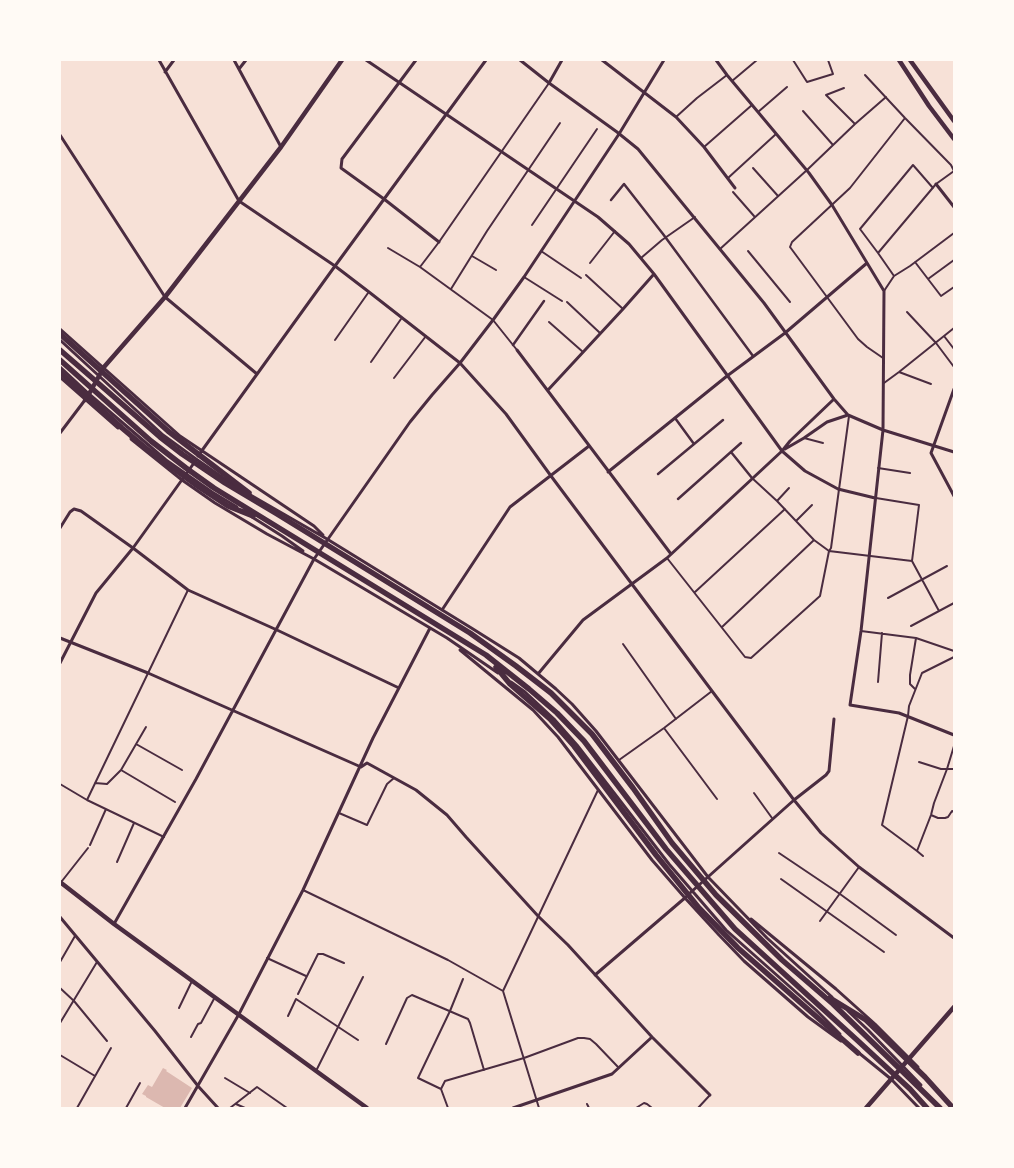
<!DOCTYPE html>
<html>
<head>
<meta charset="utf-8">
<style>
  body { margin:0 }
  #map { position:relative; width:1014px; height:1168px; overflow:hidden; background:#f7e1d7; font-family:"Source Serif 4",serif }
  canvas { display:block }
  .frame { position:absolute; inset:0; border:61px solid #fffaf5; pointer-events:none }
</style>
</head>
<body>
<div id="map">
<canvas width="1014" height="1168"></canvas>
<div class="frame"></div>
</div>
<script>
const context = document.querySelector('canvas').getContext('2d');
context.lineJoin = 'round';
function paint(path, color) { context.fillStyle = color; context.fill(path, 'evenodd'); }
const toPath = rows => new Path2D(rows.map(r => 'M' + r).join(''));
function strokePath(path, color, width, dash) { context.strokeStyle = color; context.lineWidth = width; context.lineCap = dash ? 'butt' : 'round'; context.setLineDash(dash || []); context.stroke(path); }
paint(toPath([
  [163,1068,167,1070,166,1071,192,1088,180,1108,165,1108,146,1097,146,1096,142,1094,148,1085,152,1087]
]), '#dcb8b0');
strokePath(toPath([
  [793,60,807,82,833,74,828,60],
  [865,75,905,118,951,165,954,171,936,184,878,253],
  [732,81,757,60],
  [844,88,826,95,855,124],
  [803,111,833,145],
  [758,112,787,87],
  [676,117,697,98,727,75],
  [704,147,752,105],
  [753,168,778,196],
  [728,178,776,134],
  [733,192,754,216],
  [532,225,597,129],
  [388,248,420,267,493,320,517,350],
  [720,249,807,170,855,124,886,97],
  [541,251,581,278],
  [748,251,790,302],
  [472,256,496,270],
  [641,258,662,240,695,217],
  [915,262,941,296,954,287],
  [590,263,615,231],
  [420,267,439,242,549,83],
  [586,275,623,309],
  [894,276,910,266,954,233],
  [524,277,562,301],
  [928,279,954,260],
  [451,289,487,231,560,123],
  [884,291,894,276,878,253,860,229,913,165,933,188],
  [567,302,600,333],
  [907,312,936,343,954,367],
  [549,322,583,352],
  [944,336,954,349],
  [335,340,368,293],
  [883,358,867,347,858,339,790,247,792,242,850,188,905,118],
  [371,362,401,319],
  [899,372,931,384],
  [394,378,426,336],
  [884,383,899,372,954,328],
  [804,438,823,443],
  [878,468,910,473],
  [752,478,777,501,814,540,829,551,912,561],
  [876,498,919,505,912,561],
  [777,501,789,488],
  [796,521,812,505],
  [667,558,745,657,751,658,820,596,829,551,831,548,849,416],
  [912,561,939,611],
  [695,592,785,509],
  [888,598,947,566],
  [911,626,954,603],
  [722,627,814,540],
  [861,631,916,638,954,651],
  [623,644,676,719],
  [954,657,922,673,909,706,908,716,882,825,917,851,931,815,934,803,947,769,954,746],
  [878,682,882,633],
  [915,689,910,684,910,675,916,638],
  [664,728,717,799],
  [136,744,182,770],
  [619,760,664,728,712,691],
  [919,762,941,769,954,769],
  [121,770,175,802],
  [95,783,107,784,121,770,146,727],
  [60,784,87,800,164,837],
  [754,793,772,818],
  [87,800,188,590],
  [339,813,367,825,387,784,394,778],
  [931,815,938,818,945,818,948,817,952,811,954,812],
  [90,845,106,809],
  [917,851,923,856],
  [779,853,840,894,896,935],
  [117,862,134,823],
  [781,879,884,952],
  [62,881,88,848],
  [303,890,448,960,503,991],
  [820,921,859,867],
  [267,958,306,976],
  [60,962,75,936],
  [60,988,74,1001,107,1041],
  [298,994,318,954,323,954,344,963],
  [179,1008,192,981],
  [288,1016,296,999,358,1040],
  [60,1023,97,962],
  [191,1037,198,1024,201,1023,215,997],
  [386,1044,407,998,412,995,468,1019,470,1023,484,1070],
  [60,1055,95,1076],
  [316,1071,363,977],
  [225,1078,250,1093],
  [441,1089,445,1081,524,1058,578,1038,584,1038,590,1039,596,1044,618,1067],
  [236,1104,245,1108],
  [587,1104,589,1108],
  [77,1108,111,1048],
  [126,1108,140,1083],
  [230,1108,257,1087,287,1108],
  [448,1108,441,1089,418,1078,450,1011,463,979],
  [539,1108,503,991,598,790],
  [636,1108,644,1103,647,1104,652,1108],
  [698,1108,710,1095]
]), '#4a2c40', 2);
strokePath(toPath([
  [611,200,624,184,663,234,753,356],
  [513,345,544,301],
  [675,418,694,444],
  [731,452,752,478],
  [658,474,723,420],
  [678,499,741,443]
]), '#4a2c40', 2.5);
strokePath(toPath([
  [159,60,239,201,335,266,369,292,460,363,506,414,551,476,712,691,794,800,821,833,859,867,954,938],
  [234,60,281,147],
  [366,60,598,217,629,244,654,274,782,451,805,471,838,489,875,498],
  [416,60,342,159,341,168,384,199,439,242],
  [520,60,549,83,617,132,638,149,764,303,834,399,848,415,883,430,954,452],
  [602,60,676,117,704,147,735,188],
  [716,60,727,75,809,173,832,205,884,291,883,430,861,631,850,705,899,713,954,735],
  [239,69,246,60],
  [165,72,174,60],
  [549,83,562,60],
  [60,135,165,297,257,374],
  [936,184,954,207],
  [60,329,180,436,314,526,323,535],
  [60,340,163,435,196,459,235,486],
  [517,350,671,554],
  [60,367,89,394,166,460,212,492,237,507],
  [60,377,118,428],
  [954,389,931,453,954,496],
  [548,390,623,309,654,274],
  [60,433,85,400],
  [131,439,182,480,215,503,267,534,314,559,447,638,498,673],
  [785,449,804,438,827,422,848,415],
  [198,456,335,266,486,60],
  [608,472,727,376,785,333,867,263],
  [247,493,327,539,473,629,519,658,556,689,572,704,596,731,708,877,767,938,832,997],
  [252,517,282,536,303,551],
  [60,528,70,512,74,509,81,511,133,548,188,590,277,630,399,688],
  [442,610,510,507,589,446],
  [60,638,148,673,361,767,367,763,416,790,447,815,466,837,538,916,568,945,652,1037,710,1095],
  [460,650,533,710,558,737,652,860,685,898,719,935,744,961,808,1017,841,1041],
  [60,663,96,593,133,548,194,463],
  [538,674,583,620,667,558,782,451,790,441,834,399],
  [511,682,525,692,554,719,577,745,669,864,726,930,816,1010,840,1034],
  [690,893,794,800,826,775,829,771,834,719],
  [60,917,155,1031,198,1086,218,1108],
  [751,919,836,989,875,1024,918,1067],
  [114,924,196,779,314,559,410,422,432,395,460,363,493,320,524,277,619,134,664,60],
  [595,975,686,897],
  [848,1011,868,1030,921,1085],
  [859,1053,891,1079,919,1108],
  [185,1108,239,1014,303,890,373,738,430,628],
  [513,1108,612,1074,652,1037]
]), '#4a2c40', 3);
strokePath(toPath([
  [899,60,929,106,954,139],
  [910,60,954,121],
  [85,400,89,394,104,367,165,297,281,147,342,60],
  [60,882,114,924,367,1108],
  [866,1108,954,1007]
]), '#4a2c40', 4.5);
strokePath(toPath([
  [60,334,168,431,249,493],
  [60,350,160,437,182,454,225,483,277,514,470,633,516,666,551,693,592,734,633,788,672,843,716,895,782,960,833,1004,940,1108],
  [60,360,151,441,186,468,214,488,486,655,529,689,557,713,584,741,666,849,735,929,857,1040,910,1089,927,1108],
  [60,372,122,428,148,450,199,487,228,506,253,516],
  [496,667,510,684,550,719,574,746,656,855,699,908,738,948,858,1053],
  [830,998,866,1020,925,1077,953,1108]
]), '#4a2c40', 5.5);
</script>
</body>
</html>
